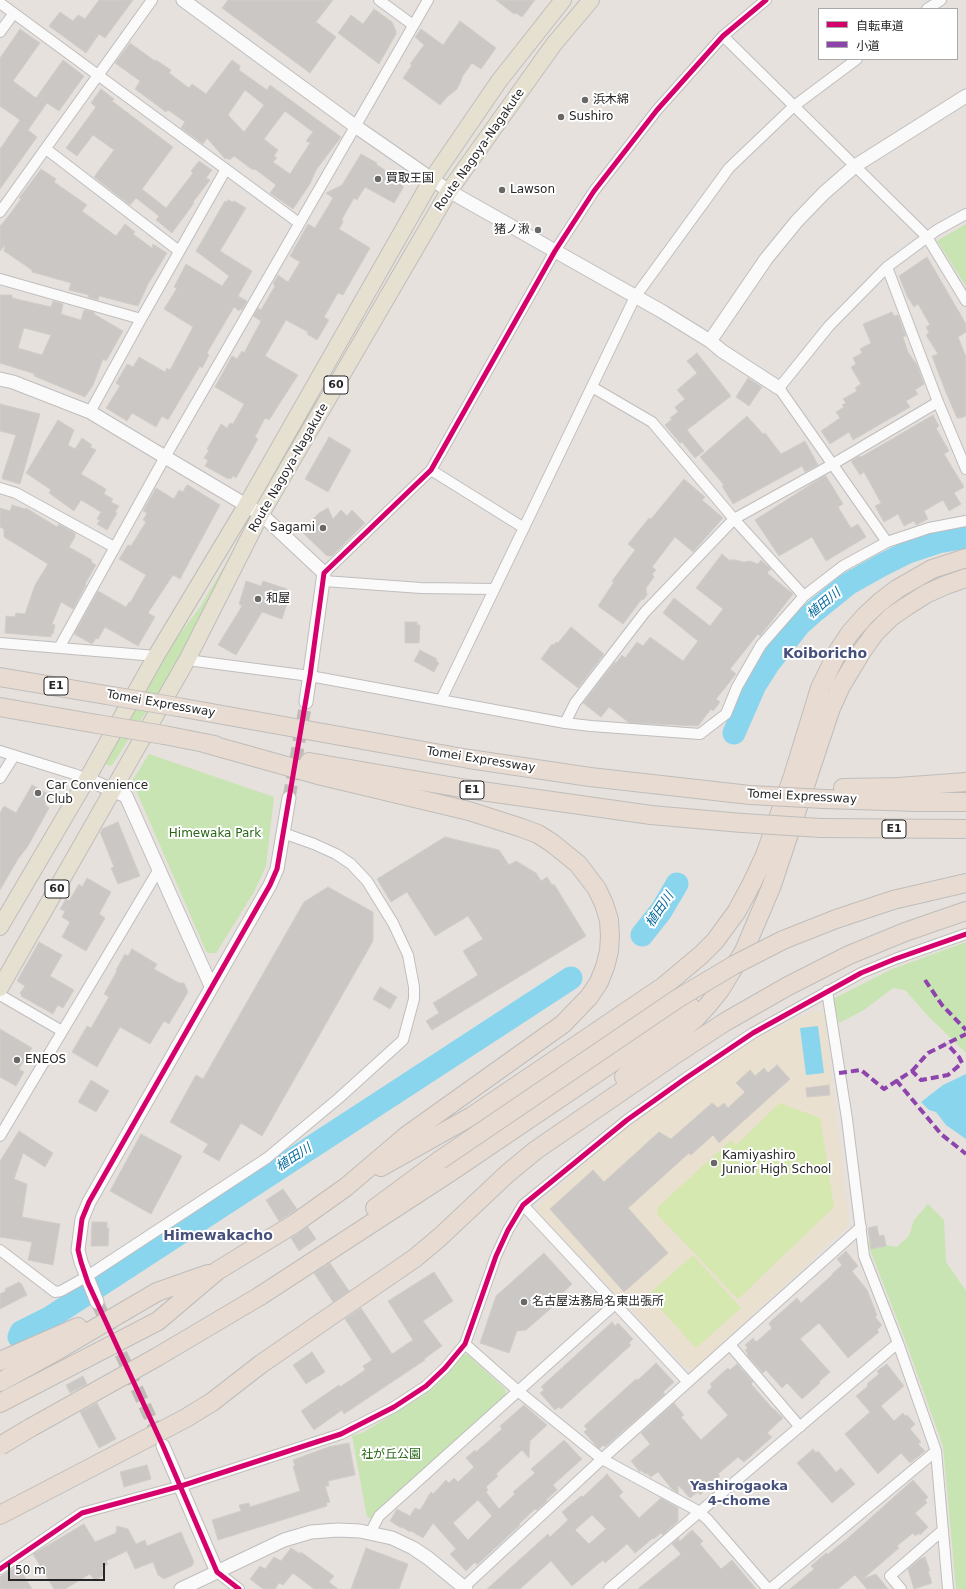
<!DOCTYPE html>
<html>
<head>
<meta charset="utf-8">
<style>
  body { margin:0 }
  #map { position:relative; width:966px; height:1589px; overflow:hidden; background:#e6e1dc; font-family:"DejaVu Sans","Noto Sans JP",sans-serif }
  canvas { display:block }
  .legend { position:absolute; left:818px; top:8px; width:140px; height:52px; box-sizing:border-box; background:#fff; border:1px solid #a9a9a9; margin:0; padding:5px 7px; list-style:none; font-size:12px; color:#272727 }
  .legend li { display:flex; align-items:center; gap:8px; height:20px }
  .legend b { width:20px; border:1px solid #a9a9a9 }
  .scale { position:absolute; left:8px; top:1563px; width:97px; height:18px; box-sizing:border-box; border:2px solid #272727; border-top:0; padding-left:5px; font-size:12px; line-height:14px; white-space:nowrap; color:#272727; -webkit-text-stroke:3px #fff; paint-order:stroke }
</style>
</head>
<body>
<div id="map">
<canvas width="966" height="1589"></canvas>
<ul class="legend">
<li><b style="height:5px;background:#d6006c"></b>自転車道</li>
<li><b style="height:5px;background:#8e44ad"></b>小道</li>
</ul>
<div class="scale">50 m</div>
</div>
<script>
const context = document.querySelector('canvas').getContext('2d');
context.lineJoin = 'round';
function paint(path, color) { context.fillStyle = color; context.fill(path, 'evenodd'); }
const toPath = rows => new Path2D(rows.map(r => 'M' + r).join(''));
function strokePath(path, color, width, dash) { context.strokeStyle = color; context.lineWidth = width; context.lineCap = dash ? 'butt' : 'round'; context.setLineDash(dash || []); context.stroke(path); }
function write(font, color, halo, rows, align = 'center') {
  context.font = font + ' "DejaVu Sans","Noto Sans JP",sans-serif'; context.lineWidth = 4; context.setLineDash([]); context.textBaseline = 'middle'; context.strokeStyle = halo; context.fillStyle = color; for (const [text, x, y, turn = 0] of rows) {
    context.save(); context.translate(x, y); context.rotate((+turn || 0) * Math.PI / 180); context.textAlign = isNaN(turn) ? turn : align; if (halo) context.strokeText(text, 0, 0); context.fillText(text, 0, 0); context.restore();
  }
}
paint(toPath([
  [816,1010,824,1013,849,1222,846,1228,695,1368,688,1369,537,1211,538,1205,633,1121,690,1080,760,1036]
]), '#eae0cf');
paint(toPath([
  [966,224,966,286,937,241],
  [242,536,178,666,142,718,113,764,110,766,106,764,105,760,165,654,200,607],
  [149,754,274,797,266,866,254,892,216,953,208,953,206,951,132,781],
  [966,942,966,1053,927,1015,905,990,893,988,864,1010,839,1023,833,999,890,970],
  [928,1204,944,1220,946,1262,966,1291,966,1589,956,1589,943,1446,904,1337,867,1242,897,1247,909,1236,914,1220],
  [467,1354,505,1389,506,1396,372,1519,367,1517,352,1436,364,1432,424,1395,440,1381,460,1356]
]), '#c8e4b2');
paint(toPath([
  [780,1103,820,1118,834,1207,738,1299,658,1215,657,1208,731,1140,736,1145],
  [693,1255,741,1308,696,1348,648,1295]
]), '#d4e8af');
paint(toPath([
  [818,1026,824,1073,806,1075,800,1028],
  [966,1074,966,1139,946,1125,936,1112,929,1110,921,1102,943,1085]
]), '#8ad5ee');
strokePath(toPath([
  [734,733,755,685,769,663,799,625,816,610,848,584,882,565,908,552,938,542,966,537],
  [642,935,661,911,677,884],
  [19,1337,21,1332,51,1317,571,978]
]), '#8ad5ee', 23);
const building = toPath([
  [99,0,133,0,105,38,99,34,86,53,49,26,60,12,73,21,78,15,85,19,99,0],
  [228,0,333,0,316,22,336,37,310,73,222,8,228,0],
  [496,0,535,0,522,17,516,13,514,14,496,0],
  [374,9,392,22,396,31,396,34,379,64,338,33,351,15,363,24,374,9],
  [460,21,496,48,481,69,472,63,462,77,461,81,457,89,447,97,440,105,403,78,412,65,410,64,424,45,415,37,421,29,443,45,460,21],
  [20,29,40,43,13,81,36,98,63,60,84,76,59,111,47,103,28,130,37,137,0,189,0,149,20,120,0,106,0,58,20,29],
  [130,43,155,61,156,60,171,70,169,73,189,88,192,84,206,94,232,60,240,66,239,70,267,90,270,85,341,137,316,170,310,184,293,209,270,193,276,185,255,169,253,170,234,156,229,160,227,158,225,159,207,138,203,144,181,128,185,122,168,110,166,112,135,89,140,81,115,63,130,43],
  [245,90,264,105,244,132,228,115,245,90],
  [285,111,313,132,306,141,310,143,290,174,273,162,277,158,274,156,278,150,264,139,285,111],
  [101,89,114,99,112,101,173,147,142,189,166,208,193,173,191,171,199,161,212,170,206,178,210,180,193,202,194,203,172,233,156,220,159,216,136,198,130,205,94,177,114,150,93,135,77,156,66,148,96,107,91,103,101,89],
  [361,154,377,163,376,164,403,183,403,188,394,203,365,187,357,200,354,198,342,219,343,222,339,229,370,248,343,295,338,293,324,317,329,320,317,340,307,334,308,332,286,320,265,356,298,375,269,420,265,418,255,437,258,439,236,478,233,476,231,479,229,478,228,479,205,466,208,460,204,458,209,450,207,449,221,424,227,428,230,423,233,424,244,404,215,387,232,356,237,359,242,351,244,353,261,321,253,316,258,308,261,310,275,286,273,284,278,275,288,282,300,262,290,256,308,224,315,228,333,198,326,193,342,185,361,154],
  [41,169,56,179,54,182,87,205,82,211,116,236,125,224,135,232,133,234,152,248,153,244,167,253,148,284,138,306,99,296,98,300,88,297,89,295,69,290,71,283,32,272,32,270,4,251,5,245,0,251,0,226,7,218,21,199,19,198,41,169],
  [228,200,233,202,234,201,246,208,220,251,252,271,238,296,247,301,242,310,240,309,239,311,234,307,207,353,209,355,202,368,200,366,168,420,162,416,156,427,132,413,127,421,106,408,120,386,116,383,127,364,133,367,139,357,165,372,167,368,170,370,193,327,164,309,177,288,174,287,186,264,222,286,229,276,196,251,225,201,227,202,228,200],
  [927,257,966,324,966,332,958,337,966,357,966,416,961,418,957,418,945,390,932,356,938,354,926,335,929,333,926,327,930,325,918,304,914,307,907,296,899,276,927,257],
  [0,295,12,295,12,298,51,307,53,301,63,304,61,314,81,320,84,310,94,312,94,314,123,331,106,361,103,359,93,385,85,397,34,376,35,374,0,363,0,295],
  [24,328,51,335,42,355,18,348,24,328],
  [892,312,894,316,898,315,906,336,903,337,908,352,917,365,924,384,915,390,918,394,906,401,910,407,853,440,849,432,830,444,821,431,840,418,836,412,844,407,842,405,846,403,843,399,857,391,855,388,861,384,851,367,856,364,853,358,862,353,860,349,871,343,863,324,892,312],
  [697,353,731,396,687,430,704,451,695,458,682,442,680,443,665,425,672,419,670,418,678,412,675,407,685,399,677,390,697,373,687,361,697,353],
  [748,378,762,387,749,406,736,397,748,378],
  [0,404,40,414,20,484,3,479,2,477,16,435,0,431,0,404],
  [933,415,939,426,936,428,949,451,944,454,964,487,954,493,961,504,949,511,943,500,924,511,928,519,916,525,914,521,904,526,898,514,884,522,875,506,881,503,864,472,860,475,851,461,860,456,861,457,933,415],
  [747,416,763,434,765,433,781,454,805,441,818,465,805,472,802,466,733,504,722,486,724,485,700,457,747,416],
  [58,420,74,430,68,445,75,449,82,438,92,445,90,447,96,450,81,474,106,489,104,494,113,499,111,502,119,506,115,512,117,513,107,530,97,524,100,520,97,519,101,512,81,500,74,511,49,493,51,490,26,473,58,420],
  [329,437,351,450,328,492,305,479,329,437],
  [824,476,826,476,843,504,838,507,851,528,858,524,866,537,826,561,812,537,779,556,755,520,824,476],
  [684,479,705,497,702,500,723,518,693,552,675,537,652,567,656,570,652,574,654,577,646,588,647,595,644,599,641,600,623,624,598,606,614,582,612,581,635,550,628,544,649,518,651,519,684,479],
  [188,485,220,505,180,579,173,575,148,613,155,617,138,646,105,627,98,639,96,638,92,644,74,634,98,591,126,607,129,602,130,603,146,575,119,559,128,545,131,546,146,522,143,520,147,513,143,511,156,488,174,499,179,490,183,492,186,486,188,485],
  [12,505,25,509,26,508,57,527,59,524,75,533,75,537,69,547,92,560,91,562,96,565,85,584,86,585,73,609,61,602,52,624,55,625,53,634,51,634,51,637,5,633,6,616,15,617,16,613,25,614,35,585,48,564,4,537,4,529,0,527,0,508,10,511,12,505],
  [328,508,333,519,341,510,347,516,352,510,365,523,332,556,327,556,301,531,319,513,328,508],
  [722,554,729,560,736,560,743,562,750,561,758,564,761,560,771,569,767,573,793,594,760,636,758,634,730,669,736,674,716,699,720,702,713,711,711,709,698,726,633,723,628,722,609,707,601,717,583,703,615,662,616,663,622,655,625,658,637,642,643,646,650,637,683,661,698,641,663,613,674,598,710,626,723,609,696,588,722,554],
  [246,581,261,586,263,581,287,589,282,602,287,604,282,619,262,612,236,655,218,645,242,606,239,604,246,581],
  [405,622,417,622,417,625,420,625,419,643,405,643,405,622],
  [571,627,604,654,578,688,541,659,552,644,554,645,556,642,558,643,571,627],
  [420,650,437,659,436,661,439,663,434,672,414,661,420,650],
  [32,785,50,795,45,805,49,808,28,846,18,859,0,890,0,813,4,806,16,813,32,785],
  [118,822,140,876,118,884,111,868,114,867,100,832,102,831,102,829,118,822],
  [445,837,499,850,509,865,516,861,536,873,541,881,547,877,552,885,554,884,586,936,432,1030,426,1021,439,1013,433,1003,478,975,463,951,483,939,468,916,435,936,407,892,391,902,377,879,445,837],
  [87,878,111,892,99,914,105,918,86,951,62,937,70,922,62,917,65,911,60,909,66,899,69,901,79,884,82,887,87,878],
  [328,887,373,912,373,941,262,1136,241,1123,219,1161,203,1152,208,1144,170,1122,196,1075,203,1079,304,902,328,887],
  [39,942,62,955,50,976,74,990,63,1008,58,1005,53,1014,21,996,22,995,20,993,25,986,17,981,39,942],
  [132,949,157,964,154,969,179,983,184,983,188,992,169,1024,164,1021,150,1044,120,1027,97,1067,72,1052,87,1026,91,1028,109,997,104,994,117,971,116,970,125,954,128,956,132,949],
  [380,987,397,997,390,1009,373,999,380,987],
  [0,1029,32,1048,19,1069,24,1072,16,1086,0,1077,0,1029],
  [777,1065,790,1079,719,1143,713,1135,691,1155,689,1153,628,1208,668,1253,624,1292,550,1209,593,1170,604,1182,659,1132,671,1139,712,1103,718,1108,724,1103,728,1108,745,1092,736,1083,750,1070,755,1076,764,1068,768,1073,777,1065],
  [91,1080,109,1091,96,1112,78,1102,91,1080],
  [829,1085,830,1095,807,1097,806,1088,829,1085],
  [19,1131,53,1153,45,1167,23,1153,14,1179,27,1184,22,1217,60,1224,53,1265,28,1260,32,1242,0,1237,0,1161,19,1131],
  [141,1134,182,1156,151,1214,110,1191,141,1134],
  [283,1189,297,1209,279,1221,266,1200,283,1189],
  [92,1222,107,1222,107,1228,109,1228,108,1246,91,1246,92,1222],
  [877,1226,879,1236,884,1235,886,1246,871,1249,868,1228,877,1226],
  [308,1227,316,1239,299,1251,291,1238,308,1227],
  [846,1251,858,1266,852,1271,867,1290,877,1315,875,1317,882,1325,877,1330,879,1332,848,1358,819,1323,800,1339,830,1372,819,1382,820,1383,802,1399,787,1383,782,1388,766,1370,763,1373,747,1355,748,1354,745,1350,748,1348,745,1345,753,1338,756,1342,772,1328,769,1324,770,1322,797,1298,801,1303,832,1275,832,1274,842,1265,837,1259,846,1251],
  [544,1253,572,1284,554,1301,556,1304,526,1330,517,1331,509,1353,480,1343,496,1296,544,1253],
  [330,1263,349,1291,333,1302,314,1273,330,1263],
  [434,1272,453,1301,423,1321,442,1346,424,1359,425,1360,344,1414,342,1410,314,1430,301,1411,339,1385,340,1387,365,1370,363,1366,372,1360,345,1319,361,1308,392,1354,413,1340,388,1301,434,1272],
  [19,1282,20,1284,21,1283,27,1295,0,1309,0,1294,6,1291,5,1289,19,1282],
  [612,1322,615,1326,618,1323,633,1339,629,1343,631,1345,561,1409,559,1407,555,1410,540,1393,544,1390,541,1387,612,1322],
  [312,1352,325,1372,306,1384,293,1365,312,1352],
  [656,1363,674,1382,663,1392,665,1394,605,1447,603,1445,599,1449,584,1432,587,1429,584,1426,636,1379,638,1380,656,1363],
  [737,1364,753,1382,751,1384,773,1409,774,1409,783,1418,767,1433,772,1437,744,1462,738,1457,718,1474,720,1476,700,1495,698,1492,690,1498,678,1485,678,1493,672,1489,658,1472,651,1477,646,1473,645,1474,641,1470,640,1472,631,1461,650,1444,641,1433,674,1403,684,1415,681,1417,701,1440,726,1417,728,1415,707,1392,712,1387,710,1384,728,1368,730,1370,737,1364],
  [887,1364,904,1386,881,1406,894,1421,903,1413,905,1416,907,1415,915,1424,910,1429,921,1442,918,1444,925,1451,910,1463,901,1453,878,1474,845,1434,870,1412,856,1396,868,1386,867,1384,879,1374,877,1371,887,1364],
  [83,1376,87,1384,70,1393,66,1385,83,1376],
  [97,1403,116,1439,99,1448,80,1412,97,1403],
  [524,1405,547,1425,530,1441,529,1458,522,1450,496,1474,498,1476,486,1487,488,1490,486,1492,499,1509,515,1494,513,1492,535,1473,531,1469,564,1440,582,1459,553,1485,557,1490,546,1500,547,1501,537,1510,535,1509,519,1524,520,1525,477,1565,475,1562,466,1571,450,1554,456,1549,433,1523,423,1538,411,1531,410,1532,402,1527,401,1528,390,1521,397,1509,410,1516,415,1508,420,1510,431,1492,433,1494,446,1480,449,1483,454,1478,458,1482,474,1467,466,1458,475,1450,476,1452,502,1429,500,1426,524,1405],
  [478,1500,492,1516,468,1540,453,1523,478,1500],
  [349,1443,355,1475,328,1481,329,1486,325,1486,330,1502,326,1503,327,1506,218,1540,212,1520,241,1511,239,1505,249,1503,250,1507,300,1491,293,1466,295,1466,293,1460,328,1447,349,1443],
  [813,1449,816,1453,818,1451,836,1472,841,1468,855,1484,832,1503,797,1463,813,1449],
  [147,1465,151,1479,124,1487,120,1472,147,1465],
  [607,1474,623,1492,619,1496,639,1518,661,1498,678,1508,678,1521,663,1535,661,1533,654,1539,653,1538,635,1553,627,1544,605,1563,603,1560,572,1586,551,1561,520,1589,487,1589,548,1534,550,1537,568,1520,562,1512,581,1496,583,1497,607,1474],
  [592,1515,606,1529,589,1544,575,1530,592,1515],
  [913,1480,928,1497,925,1500,927,1503,915,1513,928,1527,920,1535,919,1533,915,1536,913,1533,897,1546,899,1548,863,1579,876,1574,888,1589,867,1589,855,1575,838,1589,790,1589,814,1569,811,1566,826,1553,828,1554,847,1539,913,1480],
  [84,1524,95,1542,116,1533,117,1526,128,1529,136,1544,145,1540,147,1546,181,1532,194,1562,192,1566,164,1579,158,1575,153,1562,135,1569,127,1551,106,1561,108,1564,101,1568,105,1574,95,1581,90,1574,65,1589,54,1589,33,1554,84,1524],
  [692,1530,703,1541,700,1544,721,1569,732,1560,756,1589,638,1589,681,1554,672,1544,679,1538,679,1542,692,1530],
  [291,1548,300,1554,301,1552,334,1576,329,1582,338,1589,314,1589,293,1573,283,1585,279,1583,275,1589,263,1589,250,1579,260,1566,265,1569,274,1557,281,1561,291,1548],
  [366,1548,408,1564,399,1589,351,1589,366,1548],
  [925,1557,930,1571,928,1571,932,1583,914,1589,908,1569,920,1559,925,1557],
  [18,1566,32,1589,0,1589,0,1577,18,1566]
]);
paint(building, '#cbc7c4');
strokePath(building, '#d1cdc8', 1);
strokePath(toPath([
  [289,798,306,702],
  [97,1302,161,1441]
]), '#c0bcb8', 13, [13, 6]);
const minor = toPath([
  [379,0,413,25],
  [0,3,299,223],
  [927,9,941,0],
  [0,32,14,13],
  [723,36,927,237,966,301],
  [46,149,179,251],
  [0,212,152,0],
  [887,267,938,402,966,469],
  [0,279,141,319],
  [592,387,652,422,734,519,804,596],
  [90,412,141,319,226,169],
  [431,470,524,528],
  [0,488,16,493,114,547],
  [887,542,779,388,829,326,887,267,937,230,966,214],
  [324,573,431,470,555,251,594,191,657,110,723,36,766,0],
  [324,581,421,588,494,589],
  [0,643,156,656],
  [59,648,165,457,428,0],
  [187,660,310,676,565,723,591,726,700,734,726,714,737,687,761,645,804,596,843,566,887,542,929,528,966,521],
  [441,700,635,297,729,168,794,106,857,59],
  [565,723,575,703,645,612,734,519,833,464,938,402],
  [0,751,74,774,87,779],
  [0,778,14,756],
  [827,991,847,1119,864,1256,898,1343,936,1451,948,1589],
  [0,995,62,1031],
  [0,1136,159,869],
  [523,1205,688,1382],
  [0,1250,55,1292,61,1291,86,1277,267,1158,339,1098,403,1040,414,999,414,987,408,955,393,923,367,881,351,864,336,854,314,844,283,833],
  [465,1344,518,1391,602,1459,698,1511,708,1520,768,1589],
  [730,1345,800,1427],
  [370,1533,379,1516,615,1304],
  [0,1569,82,1513,181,1486,341,1434,394,1407,426,1386,445,1368,465,1344,496,1256,508,1230,523,1205,627,1120,686,1078,753,1033,861,973,895,959,966,934],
  [217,1572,239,1589],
  [464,1587,602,1459,861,1227],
  [609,1589,898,1343],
  [770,1589,936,1451],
  [901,1589,890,1576,943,1530]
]);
const tertiary = toPath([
  [183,0,355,126,449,191,663,312,710,341,722,351,779,388],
  [710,341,766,259,797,221,824,193,855,166,966,96],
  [0,379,13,382,90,412,165,457,261,514,324,573,306,702],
  [87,779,126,796,211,986],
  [97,1302,81,1262,78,1250,82,1219,89,1202,270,885,277,869,289,798],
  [163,1446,217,1572],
  [181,1589,284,1540,311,1532,338,1530,360,1531,392,1538,413,1548,428,1558,466,1589]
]);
const primary = toPath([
  [0,927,87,779,156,656,246,506,432,179,499,81,563,0],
  [0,988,187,660,261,514,449,191,554,44,591,0]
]);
const motorway = toPath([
  [0,677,112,696],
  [0,707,97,724],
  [178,707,469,759,590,777,750,795],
  [164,735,215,745],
  [309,762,467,789,651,815,742,823],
  [843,788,898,787,966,782],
  [824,799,917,802,966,802],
  [821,828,966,829],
  [783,940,836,919,893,900,966,883],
  [624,1077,696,1018,708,1005,720,990,744,951,772,885,831,708,841,686,862,651,875,633,891,617,907,606,926,594,946,585,966,578],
  [381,1167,472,1116,664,986,701,955,715,941,737,911,753,881,765,855,793,776,820,688,838,651,850,633,865,616,880,602,897,589,932,569,966,558],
  [375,1208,440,1160],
  [260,1296,449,1173,659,1031,690,1006],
  [0,1361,78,1327],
  [0,1382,58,1350,157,1292,208,1274],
  [0,1403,158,1321,217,1271,294,1224,346,1187,406,1136,563,1024,589,997,599,982,605,967,609,951,610,936,609,920,604,904,597,889,578,864,552,843,538,834,522,828,469,811,322,776,204,743],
  [0,1515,186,1418,212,1402,261,1364,415,1258,440,1237,508,1173,536,1150,673,1056,725,1022,788,986,849,955,905,932,966,911]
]);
strokePath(minor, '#bfbdbe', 12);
strokePath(tertiary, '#bfbdbe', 15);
strokePath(primary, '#bfbdbb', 18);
strokePath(motorway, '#bfbdbb', 20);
strokePath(minor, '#fbfafa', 10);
strokePath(tertiary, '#fbfafa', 13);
strokePath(primary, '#e6e0d1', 16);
strokePath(motorway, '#e8dbd2', 18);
const motorwayBridge = toPath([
  [112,696,178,707],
  [97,724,164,735],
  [750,795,824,799],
  [742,823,821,828],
  [440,1160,677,999,734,965,783,940],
  [0,1446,30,1428,157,1357,260,1296]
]);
strokePath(motorwayBridge, '#bfbdbb', 20, []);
strokePath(motorwayBridge, '#e8dbd2', 18);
strokePath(toPath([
  [925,980,942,1005,966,1030],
  [912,1071,928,1053,966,1034],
  [839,1073,861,1070,884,1089,912,1071,921,1080,948,1075,962,1063,959,1057,947,1044],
  [896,1080,941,1134,966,1154]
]), '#8e44ad', 4, [8, 4]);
strokePath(toPath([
  [0,1569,82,1513,181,1486,341,1434,394,1407,426,1386,445,1368,465,1344,496,1256,508,1230,523,1205,627,1120,686,1078,753,1033,861,973,895,959,966,934],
  [239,1589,217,1572,163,1446,88,1283,81,1262,78,1250,82,1219,89,1202,270,885,277,869,310,676,324,573,431,470,555,251,594,191,657,110,723,36,766,0]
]), '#d6006c', 5);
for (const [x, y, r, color] of [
  [585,100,4,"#6a6866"],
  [561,117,4,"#6a6866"],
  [378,179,4,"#6a6866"],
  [502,190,4,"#6a6866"],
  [538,230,4,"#6a6866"],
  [323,528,4,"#6a6866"],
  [258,599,4,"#6a6866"],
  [38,793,4,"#6a6866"],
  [17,1060,4,"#6a6866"],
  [714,1163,4,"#6a6866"],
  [524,1302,4,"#6a6866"]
]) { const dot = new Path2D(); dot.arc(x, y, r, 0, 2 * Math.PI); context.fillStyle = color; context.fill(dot); strokePath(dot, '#fff', 1.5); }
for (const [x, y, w] of [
  [336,385,24],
  [56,686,24],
  [472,790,24],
  [894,829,24],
  [57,889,24]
]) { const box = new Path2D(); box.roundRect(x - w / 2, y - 9, w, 18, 3); context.fillStyle = '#fff'; context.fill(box); strokePath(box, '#272727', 1); }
write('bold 11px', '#272727', null, [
  ["60",336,385],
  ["E1",56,686],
  ["E1",472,790],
  ["E1",894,829],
  ["60",57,889]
]);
write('12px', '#272727', '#fff', [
  ["浜木綿",593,100],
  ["Sushiro",569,117],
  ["買取王国",386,179],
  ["Lawson",510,190],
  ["猪ノ湫",530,230,"right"],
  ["Sagami",315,528,"right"],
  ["和屋",266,599],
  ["Car Convenience",46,786],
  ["Club",46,800],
  ["ENEOS",25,1060],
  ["Kamiyashiro",722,1156],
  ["Junior High School",722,1170],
  ["名古屋法務局名東出張所",532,1302]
], 'left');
write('12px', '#272727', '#fff', [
  ["Route Nagoya-Nagakute",480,150,-55],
  ["Route Nagoya-Nagakute",289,468,-60],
  ["Tomei Expressway",161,704,10],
  ["Tomei Expressway",481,760,9],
  ["Tomei Expressway",802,797,3]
]);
write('12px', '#276715', '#fff', [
  ["Himewaka Park",215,834],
  ["社が丘公園",391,1455]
]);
write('italic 13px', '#066b9d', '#fff', [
  ["植田川",824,604,-40],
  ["植田川",660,910,-56],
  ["植田川",294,1158,-33]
]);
write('bold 13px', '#46507a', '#fff', [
  ["Yashirogaoka",739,1487],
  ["4-chome",739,1502]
]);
write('bold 14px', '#46507a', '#fff', [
  ["Koiboricho",825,654],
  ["Himewakacho",218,1236]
]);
</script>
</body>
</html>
